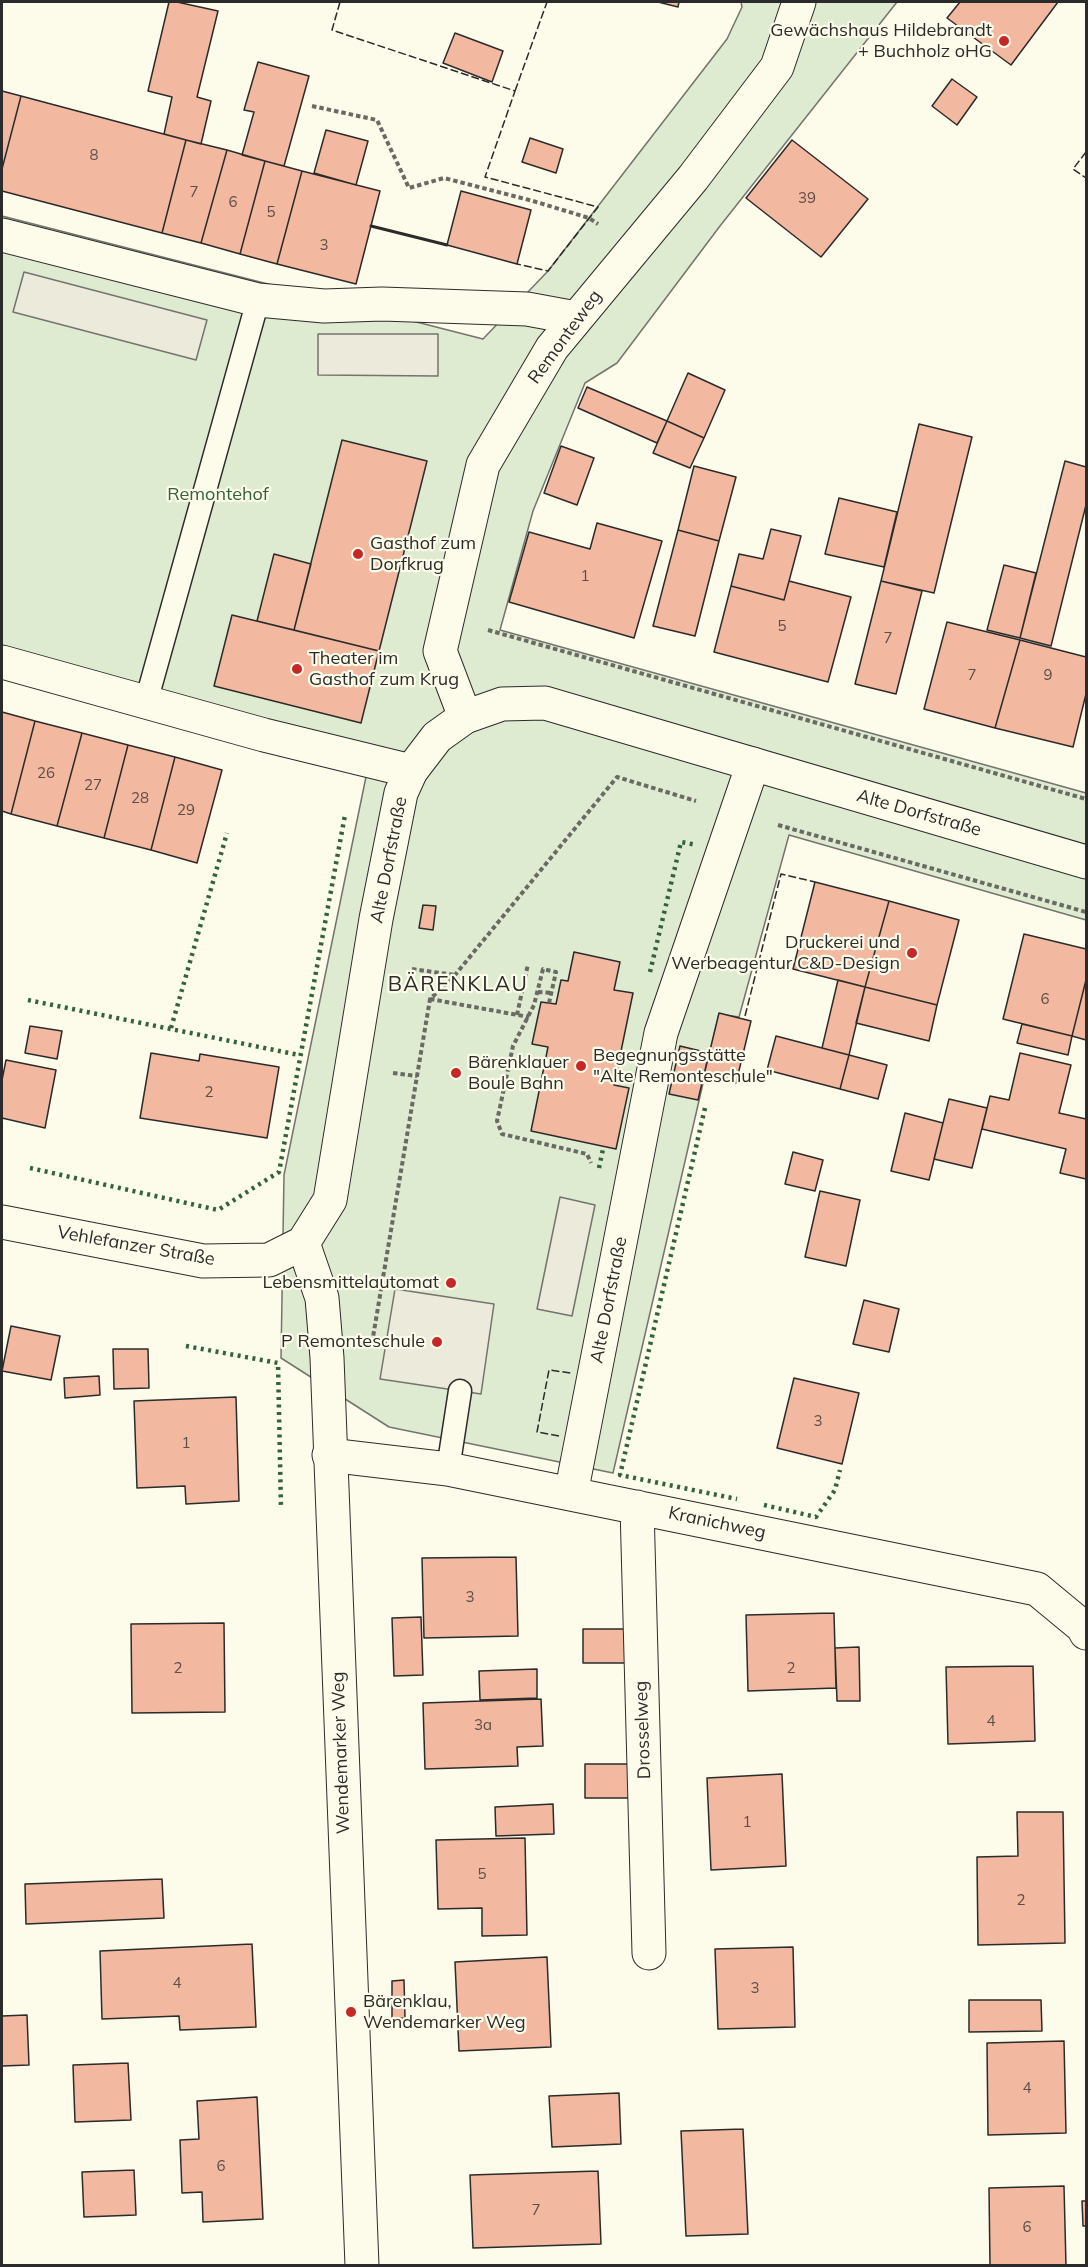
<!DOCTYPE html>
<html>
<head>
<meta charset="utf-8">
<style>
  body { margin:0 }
  #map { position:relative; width:1088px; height:2267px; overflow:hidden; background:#fdfbea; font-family:Mulish,sans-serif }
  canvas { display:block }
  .frame { position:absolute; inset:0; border:3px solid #2b2b2b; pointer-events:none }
</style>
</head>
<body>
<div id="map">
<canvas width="1088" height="2267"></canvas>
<div class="frame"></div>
</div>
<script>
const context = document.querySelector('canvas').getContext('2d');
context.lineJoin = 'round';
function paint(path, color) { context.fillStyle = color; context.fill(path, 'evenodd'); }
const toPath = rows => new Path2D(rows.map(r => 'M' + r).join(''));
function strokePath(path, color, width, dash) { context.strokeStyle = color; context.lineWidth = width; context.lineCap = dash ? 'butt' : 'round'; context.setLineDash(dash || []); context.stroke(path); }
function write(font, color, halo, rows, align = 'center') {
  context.font = font + ' Mulish,sans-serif'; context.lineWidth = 4.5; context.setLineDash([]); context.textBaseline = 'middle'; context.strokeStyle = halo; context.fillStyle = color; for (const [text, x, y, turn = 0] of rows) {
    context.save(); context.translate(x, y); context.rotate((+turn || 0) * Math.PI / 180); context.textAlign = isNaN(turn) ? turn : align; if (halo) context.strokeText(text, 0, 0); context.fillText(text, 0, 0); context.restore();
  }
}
const green = toPath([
  [741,2,897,2,720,226,617,363,585,383,533,511,500,630,1086,793,1086,920,789,835,739,1017,719,1014,613,1473,389,1427,281,1358,284,1175,367,772,2,676,2,216,483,339,548,271,727,39,742,7,741,2]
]);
paint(green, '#deebd1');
strokePath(green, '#74746e', 1.5);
const parking = toPath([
  [24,272,207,320,196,360,13,312,24,272],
  [318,334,438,334,438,376,318,375,318,334],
  [560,1197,595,1205,572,1316,537,1309,560,1197],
  [395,1289,494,1304,481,1394,380,1379,395,1289]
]);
paint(parking, '#eceadb');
strokePath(parking, '#74746e', 1.5);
const building = toPath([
  [169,2,177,2,218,11,197,97,211,101,201,144,164,134,172,97,148,91,169,2],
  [658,2,679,2,678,7,658,2],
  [960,2,1058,2,1011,65,947,18,960,2],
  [455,33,503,51,492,82,443,63,455,33],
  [258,62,309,76,284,166,242,155,254,112,244,110,258,62],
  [952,79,977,97,957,125,932,106,952,79],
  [2,91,21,96,2,169,2,91],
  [21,96,186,140,162,233,2,191,2,169,21,96],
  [326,130,368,141,356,185,314,173,326,130],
  [530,138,563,149,556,173,522,162,530,138],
  [186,140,227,150,201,243,162,233,186,140],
  [792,140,868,199,821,257,746,198,792,140],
  [227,150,265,161,240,254,201,243,227,150],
  [265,161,302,171,277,264,240,254,265,161],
  [302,171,380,191,356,284,277,264,302,171],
  [461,191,531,210,517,264,447,245,461,191],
  [688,373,725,390,704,438,667,421,688,373],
  [587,387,667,421,657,443,578,408,587,387],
  [667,421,704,438,690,468,653,453,667,421],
  [919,424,972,437,934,593,881,581,919,424],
  [342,440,427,461,379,651,294,630,342,440],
  [561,446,594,458,577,505,544,493,561,446],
  [1065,461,1086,467,1086,505,1051,646,1020,638,1065,461],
  [694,466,736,477,719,541,678,530,694,466],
  [839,498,897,512,884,567,825,554,839,498],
  [597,523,662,541,634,638,509,602,529,532,590,549,597,523],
  [771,529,801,536,784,600,731,586,739,554,763,559,771,529],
  [678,530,719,541,695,636,653,626,678,530],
  [274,554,311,564,294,630,257,621,274,554],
  [1004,565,1036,573,1020,638,987,630,1004,565],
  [789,581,851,597,828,682,714,652,731,586,784,600,789,581],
  [881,581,922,591,896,694,855,684,881,581],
  [232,615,379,651,361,723,214,686,232,615],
  [947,622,1020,640,995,728,924,709,947,622],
  [1020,640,1086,657,1086,694,1073,747,995,728,1020,640],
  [2,712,35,721,11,814,2,811,2,712],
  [35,721,82,733,57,826,11,814,35,721],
  [82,733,128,745,104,838,57,826,82,733],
  [128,745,175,757,151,850,104,838,128,745],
  [175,757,222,770,197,863,151,850,175,757],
  [815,882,889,901,865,987,793,969,815,882],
  [889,901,959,920,937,1005,865,987,889,901],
  [423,905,436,906,433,930,419,928,423,905],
  [1024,934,1086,949,1086,980,1072,1036,1003,1019,1024,934],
  [574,952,620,962,614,990,633,993,614,1085,629,1088,616,1149,531,1131,548,1047,532,1044,541,1002,556,1004,561,980,568,981,574,952],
  [838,980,865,987,849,1055,822,1048,838,980],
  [1086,980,1086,1040,1072,1036,1086,980],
  [865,987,937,1005,929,1041,856,1023,865,987],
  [719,1013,751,1021,736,1083,704,1075,719,1013],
  [1022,1024,1072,1036,1068,1055,1017,1043,1022,1024],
  [30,1026,62,1031,57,1059,25,1053,30,1026],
  [776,1036,849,1055,840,1089,767,1070,776,1036],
  [680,1046,709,1053,698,1100,669,1094,680,1046],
  [151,1053,199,1061,200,1054,279,1067,267,1138,140,1118,151,1053],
  [1020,1053,1071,1065,1059,1113,1086,1119,1086,1179,1060,1173,1066,1149,982,1129,990,1096,1009,1100,1020,1053],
  [849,1055,887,1065,878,1099,840,1089,849,1055],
  [6,1060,56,1070,45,1128,2,1118,2,1080,6,1060],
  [949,1099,987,1108,972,1168,934,1159,949,1099],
  [905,1113,943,1123,929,1180,891,1171,905,1113],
  [793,1152,823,1160,815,1191,785,1184,793,1152],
  [820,1191,860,1200,846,1266,805,1257,820,1191],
  [864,1300,899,1309,889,1352,853,1344,864,1300],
  [11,1326,60,1336,51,1380,2,1371,11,1326],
  [113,1349,148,1349,149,1388,114,1389,113,1349],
  [99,1376,100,1395,65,1398,64,1378,99,1376],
  [794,1378,859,1393,842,1464,777,1448,794,1378],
  [236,1397,239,1501,186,1504,185,1486,137,1488,134,1401,236,1397],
  [516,1557,518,1636,424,1638,422,1558,516,1557],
  [834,1613,836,1688,748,1691,746,1615,834,1613],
  [421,1617,423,1675,394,1676,392,1618,421,1617],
  [224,1623,225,1712,132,1713,131,1624,224,1623],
  [583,1629,628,1629,628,1663,583,1663,583,1629],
  [859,1647,860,1701,837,1701,835,1648,859,1647],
  [1033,1666,1035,1741,948,1744,946,1667,1033,1666],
  [537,1669,537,1698,480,1700,479,1671,537,1669],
  [541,1699,543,1746,517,1747,518,1766,425,1769,423,1703,541,1699],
  [585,1764,630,1764,630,1798,585,1798,585,1764],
  [782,1774,786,1866,711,1870,707,1778,782,1774],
  [553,1804,554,1834,496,1836,495,1807,553,1804],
  [1017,1812,1063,1812,1065,1943,978,1945,977,1857,1018,1856,1017,1812],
  [525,1838,527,1935,482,1936,482,1908,438,1909,436,1840,525,1838],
  [162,1879,164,1918,26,1924,25,1884,162,1879],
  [252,1944,256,2027,180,2030,179,2016,102,2019,100,1951,252,1944],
  [793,1947,795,2027,718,2029,715,1949,793,1947],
  [547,1957,551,2047,459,2051,455,1962,547,1957],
  [404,1980,405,2018,392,2019,392,1981,404,1980],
  [969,2000,1041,2000,1042,2031,969,2032,969,2000],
  [27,2015,29,2065,2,2066,2,2016,27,2015],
  [1064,2041,1066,2133,988,2135,987,2043,1064,2041],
  [128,2063,131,2120,75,2122,73,2065,128,2063],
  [619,2093,621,2144,552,2147,549,2096,619,2093],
  [257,2097,263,2219,203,2222,202,2192,182,2193,180,2140,199,2139,197,2101,257,2097],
  [743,2129,748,2234,686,2236,681,2131,743,2129],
  [134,2170,136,2215,84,2217,82,2172,134,2170],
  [598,2171,601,2244,473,2248,470,2175,598,2171],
  [1064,2186,1066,2266,990,2266,989,2188,1064,2186],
  [1082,2201,1086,2201,1086,2226,1083,2226,1082,2201]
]);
paint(building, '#f2b8a0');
strokePath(building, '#2b2b2b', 1.5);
const service = toPath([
  [146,702,258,300],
  [448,1469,460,1391]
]);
const minor = toPath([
  [2,235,258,300,324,306,382,304,527,309,576,318],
  [2,662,264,735,411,771],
  [465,717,440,651,483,465,552,348,693,178,777,67,799,2],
  [329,1455,448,1469,1037,1589,1083,1627,1086,1633],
  [571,1494,661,1033,753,764],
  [637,1507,649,1953]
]);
const tertiary = toPath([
  [2,1222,203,1261,269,1260,303,1243],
  [303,1243,330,1200,376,919,401,793,411,771,437,737,465,717,502,704,545,703,1086,862],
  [303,1243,322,1298,327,1358,362,2266]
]);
strokePath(service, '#2b2b2b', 25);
strokePath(minor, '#2b2b2b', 35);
strokePath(tertiary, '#2b2b2b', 35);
strokePath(toPath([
  [312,106,377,120,409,188,444,178,533,201,589,218,598,224],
  [406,545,419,549],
  [488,630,1086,799],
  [778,825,1086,912],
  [412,969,455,975],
  [538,992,552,993],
  [430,999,529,1017],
  [549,1003,556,972,543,969,534,1005,513,1046,497,1121,502,1134,587,1154,591,1163],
  [517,1015,528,964],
  [393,1073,417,1076],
  [372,1343,430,999,455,975,617,777,696,801]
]), '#6a6964', 4, [4.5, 3]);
strokePath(service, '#fdfbea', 22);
strokePath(minor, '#fdfbea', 33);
strokePath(tertiary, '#fdfbea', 33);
strokePath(toPath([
  [650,972,681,842,697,845],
  [28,1000,299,1055],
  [171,1028,227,833],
  [705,1108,620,1475,737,1499],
  [30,1168,218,1210,279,1172,345,815],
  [599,1168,603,1149],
  [186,1346,278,1363,281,1509],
  [764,1505,816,1517,835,1490,840,1470]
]), '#34623c', 4.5, [3, 4.5]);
strokePath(toPath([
  [340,2,332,30,515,91,485,177,598,207,548,271,517,264],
  [515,91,547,2],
  [1086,152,1073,169,1086,178],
  [745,1016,781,874,815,882],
  [559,1436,537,1432,549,1370,571,1373]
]), '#2b2b2b', 1.5, [8, 3]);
strokePath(toPath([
  [371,226,447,245]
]), '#2b2b2b', 3);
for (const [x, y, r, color] of [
  [1004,41,6,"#c62828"],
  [358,554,6,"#c62828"],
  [297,669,6,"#c62828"],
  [912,953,6,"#c62828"],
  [581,1066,6,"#c62828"],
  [456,1073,6,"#c62828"],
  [451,1283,6,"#c62828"],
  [437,1342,6,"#c62828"],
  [351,2012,6,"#c62828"]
]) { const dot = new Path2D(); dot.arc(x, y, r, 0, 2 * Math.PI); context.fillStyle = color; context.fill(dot); strokePath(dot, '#fdfbea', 2); }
write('15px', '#5d4e48', null, [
  ["8",94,155],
  ["7",194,192],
  ["39",807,198],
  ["6",233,202],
  ["5",271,212],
  ["3",324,245],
  ["1",585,576],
  ["5",782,626],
  ["7",888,638],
  ["7",972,675],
  ["9",1048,675],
  ["26",46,773],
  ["27",93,785],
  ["28",140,798],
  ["29",186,810],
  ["6",1045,999],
  ["2",209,1092],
  ["3",818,1421],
  ["1",186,1443],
  ["3",470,1597],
  ["2",178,1668],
  ["2",791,1668],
  ["4",991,1721],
  ["3a",483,1725],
  ["1",747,1822],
  ["5",482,1874],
  ["2",1021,1900],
  ["4",177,1983],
  ["3",755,1988],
  ["4",1027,2088],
  ["6",221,2166],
  ["7",536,2210],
  ["6",1027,2227]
]);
write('18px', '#2b2b2b', '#fdfbea', [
  ["Gewächshaus Hildebrandt",992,31,"right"],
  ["+ Buchholz oHG",992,52,"right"],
  ["Gasthof zum",370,544],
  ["Dorfkrug",370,565],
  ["Theater im",309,659],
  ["Gasthof zum Krug",309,680],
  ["Druckerei und",900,943,"right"],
  ["Werbeagentur C&D-Design",900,964,"right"],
  ["Begegnungsstätte",593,1056],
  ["\"Alte Remonteschule\"",593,1077],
  ["Bärenklauer",468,1063],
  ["Boule Bahn",468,1084],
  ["Lebensmittelautomat",439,1283,"right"],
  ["P Remonteschule",425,1342,"right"],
  ["Bärenklau,",363,2002],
  ["Wendemarker Weg",363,2023]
], 'left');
write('18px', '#2b2b2b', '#fdfbea', [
  ["Remonteweg",565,337,-54],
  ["Alte Dorfstraße",919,813,16],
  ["Alte Dorfstraße",389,860,-79],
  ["Vehlefanzer Straße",136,1246,10],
  ["Alte Dorfstraße",609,1300,-79],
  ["Kranichweg",717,1523,12],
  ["Drosselweg",643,1730,-92],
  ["Wendemarker Weg",341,1753,-92]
]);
write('18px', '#34623c', '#fdfbea', [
  ["Remontehof",218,495]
]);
context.letterSpacing = '1.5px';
write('21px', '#2b2b2b', '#fdfbea', [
  ["BÄRENKLAU",458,985]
]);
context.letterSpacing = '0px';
</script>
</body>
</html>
